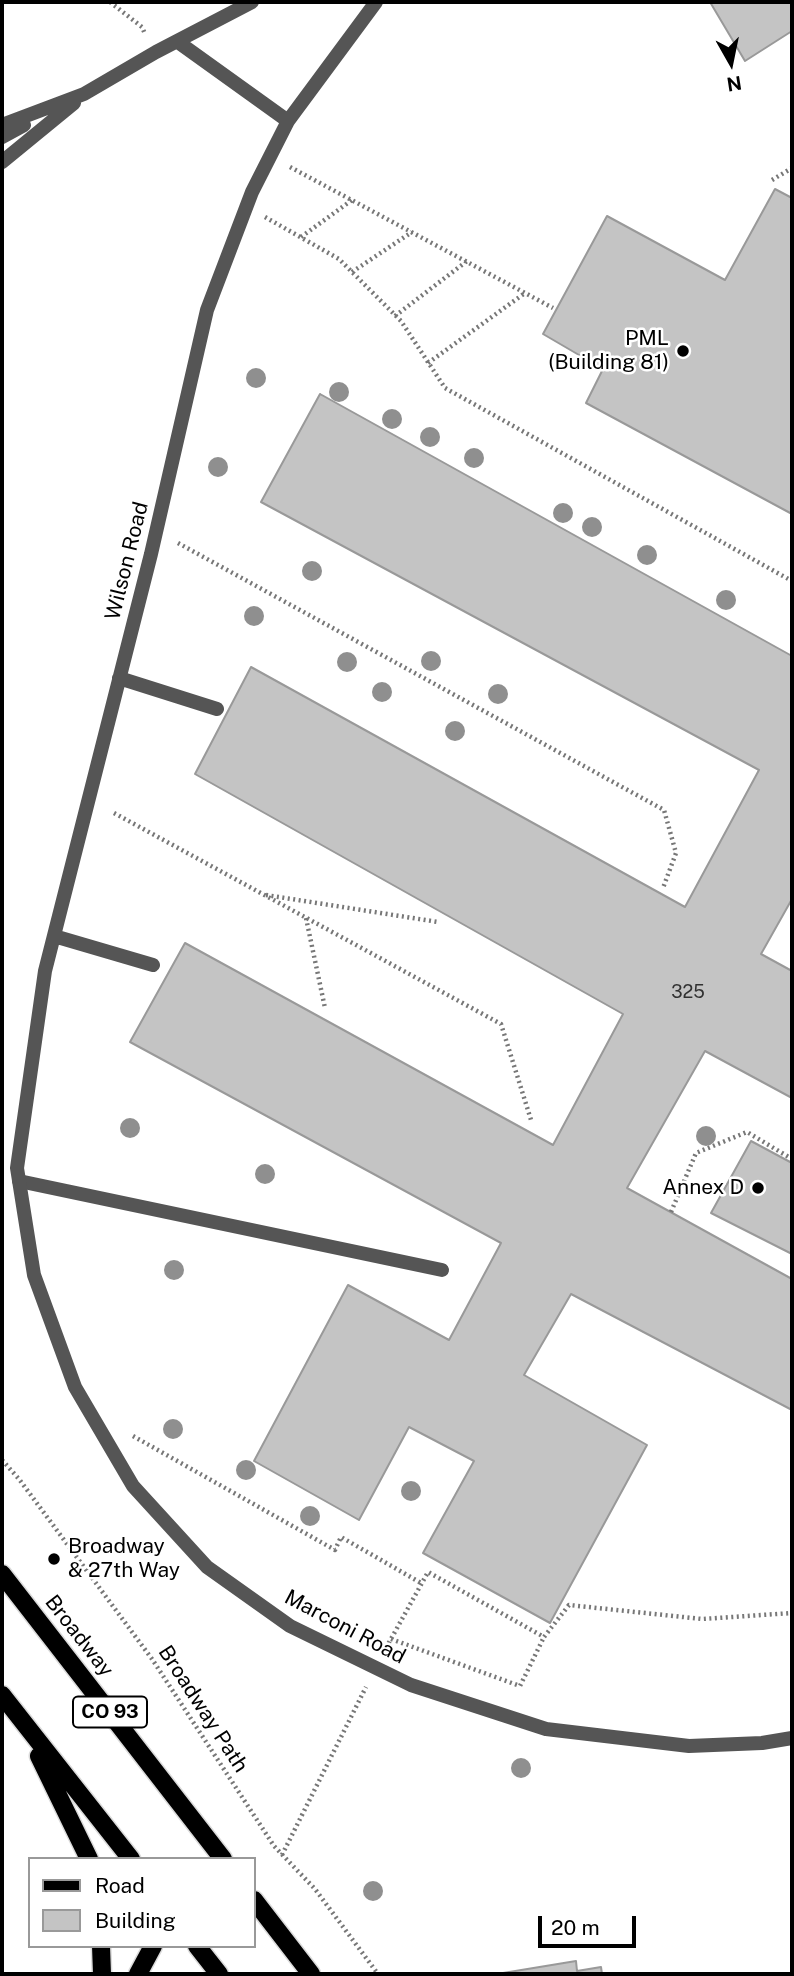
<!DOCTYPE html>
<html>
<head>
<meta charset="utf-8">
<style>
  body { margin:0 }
  #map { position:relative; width:794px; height:1976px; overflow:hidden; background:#fff; font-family:"Public Sans",sans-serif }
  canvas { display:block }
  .frame { position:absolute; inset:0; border:4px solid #000; pointer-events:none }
  .legend { position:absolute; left:28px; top:1857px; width:228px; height:91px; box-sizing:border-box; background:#fff; border:2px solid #999; margin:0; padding:9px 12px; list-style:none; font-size:21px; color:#000 }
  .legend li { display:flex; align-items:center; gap:14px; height:35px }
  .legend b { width:35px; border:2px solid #999 }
  .north { position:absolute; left:696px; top:28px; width:70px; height:70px; -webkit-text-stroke:5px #fff; paint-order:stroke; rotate:171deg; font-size:19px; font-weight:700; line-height:28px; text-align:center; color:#000 }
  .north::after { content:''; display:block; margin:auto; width:24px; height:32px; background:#000; clip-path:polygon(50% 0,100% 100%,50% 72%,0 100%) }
  .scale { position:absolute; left:538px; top:1916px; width:98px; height:32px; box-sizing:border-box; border:4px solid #000; border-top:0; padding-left:9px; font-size:21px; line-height:24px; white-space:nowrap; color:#000; -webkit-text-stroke:5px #fff; paint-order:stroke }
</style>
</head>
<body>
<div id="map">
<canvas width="794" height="1976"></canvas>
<div class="frame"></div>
<ul class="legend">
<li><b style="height:9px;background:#000"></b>Road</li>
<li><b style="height:19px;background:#c4c4c4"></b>Building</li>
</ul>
<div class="north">N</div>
<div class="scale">20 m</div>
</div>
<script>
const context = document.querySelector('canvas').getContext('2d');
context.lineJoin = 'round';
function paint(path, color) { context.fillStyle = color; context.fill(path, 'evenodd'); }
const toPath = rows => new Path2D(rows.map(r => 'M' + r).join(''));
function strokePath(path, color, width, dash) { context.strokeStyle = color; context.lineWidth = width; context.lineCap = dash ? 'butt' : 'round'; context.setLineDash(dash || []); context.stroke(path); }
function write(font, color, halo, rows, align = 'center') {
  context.font = font + ' "Public Sans",sans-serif'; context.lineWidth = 5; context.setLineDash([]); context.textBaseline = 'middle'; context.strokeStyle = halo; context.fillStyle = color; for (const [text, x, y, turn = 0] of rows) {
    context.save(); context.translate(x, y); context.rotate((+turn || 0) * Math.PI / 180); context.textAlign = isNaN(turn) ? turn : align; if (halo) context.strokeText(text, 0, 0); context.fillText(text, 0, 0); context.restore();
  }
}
const building = toPath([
  [710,2,792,2,792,31,745,61,710,2],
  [775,189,792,198,792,514,586,403,603,369,543,334,607,216,725,280,775,189],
  [320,394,792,656,792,899,761,954,792,971,792,1098,705,1051,627,1188,792,1279,792,1410,571,1294,524,1375,647,1445,550,1623,423,1553,474,1461,409,1427,359,1520,254,1461,348,1285,449,1340,501,1243,130,1042,185,943,553,1145,623,1014,195,774,251,667,685,907,759,770,261,502,320,394],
  [751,1141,792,1163,792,1254,711,1213,751,1141],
  [576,1961,577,1971,601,1967,602,1974,497,1974,576,1961]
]);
paint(building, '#c4c4c4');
strokePath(building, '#999', 2);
const primary = toPath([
  [2,1574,223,1859],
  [2,1695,131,1859],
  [39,1756,89,1859],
  [254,1900,311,1974],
  [101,1946,102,1974],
  [197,1946,219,1974],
  [138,1974,153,1946]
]);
strokePath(primary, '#dbdbdb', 21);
strokePath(toPath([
  [110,2,142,27,145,34],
  [290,167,553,308],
  [772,180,792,168],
  [265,217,339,259,401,321,445,388,792,581],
  [301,237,352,200],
  [352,272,412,232],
  [395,316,467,261],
  [428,363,525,293],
  [178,543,664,810,676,853,663,888],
  [114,813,501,1024,531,1120],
  [266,895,438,922],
  [306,918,325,1008],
  [671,1212,696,1153,747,1132,792,1159],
  [133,1436,335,1550,341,1537,421,1583],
  [2,1460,19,1479,152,1659,274,1846,315,1889,378,1974],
  [391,1639,520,1686,544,1637],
  [386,1648,428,1572,544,1637,569,1605,702,1619,792,1613],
  [282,1855,366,1687]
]), '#777', 4.5, [2, 3.5]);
strokePath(toPath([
  [19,1181,442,1270]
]), '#555', 14);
strokePath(toPath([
  [376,2,288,121,252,192,207,310,151,554,45,971,17,1168,34,1275,75,1387,133,1486,207,1567,290,1626,411,1685,546,1729,689,1746,762,1743,792,1738],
  [178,42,288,121],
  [2,125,84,94,156,52,252,2],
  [2,137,24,125],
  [2,162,74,103],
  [119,678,217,709],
  [54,936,153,965]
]), '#555', 14);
strokePath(primary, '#000', 18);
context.fillStyle = '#8f8f8f';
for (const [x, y] of [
  [256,378],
  [339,392],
  [392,419],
  [430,437],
  [474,458],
  [218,467],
  [563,513],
  [592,527],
  [647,555],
  [312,571],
  [726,600],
  [254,616],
  [431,661],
  [347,662],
  [382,692],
  [498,694],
  [455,731],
  [130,1128],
  [706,1136],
  [265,1174],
  [174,1270],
  [173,1429],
  [246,1470],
  [411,1491],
  [310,1516],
  [521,1768],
  [373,1891]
]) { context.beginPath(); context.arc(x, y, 10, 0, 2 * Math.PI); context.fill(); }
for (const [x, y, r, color] of [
  [683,351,7,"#000"],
  [758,1188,7,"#000"],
  [54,1559,7,"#000"]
]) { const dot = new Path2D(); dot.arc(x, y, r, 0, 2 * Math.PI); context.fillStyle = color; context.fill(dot); strokePath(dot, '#fff', 2.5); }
write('18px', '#313131', null, [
  ["325",688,992]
]);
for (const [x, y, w] of [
  [110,1712,74]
]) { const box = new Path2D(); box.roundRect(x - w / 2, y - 15.5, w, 31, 5); context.fillStyle = '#fff'; context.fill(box); strokePath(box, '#000', 2); }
write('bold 19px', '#000', null, [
  ["CO 93",110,1712]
]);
write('21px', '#000', '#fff', [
  ["PML",669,339],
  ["(Building 81)",669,363],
  ["Annex D",744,1188],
  ["Broadway",68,1547,"left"],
  ["& 27th Way",68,1571,"left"]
], 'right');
write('21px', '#000', '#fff', [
  ["Wilson Road",127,561,-76],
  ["Marconi Road",345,1627,28],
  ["Broadway",79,1636,52],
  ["Broadway Path",203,1709,57]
]);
</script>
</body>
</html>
